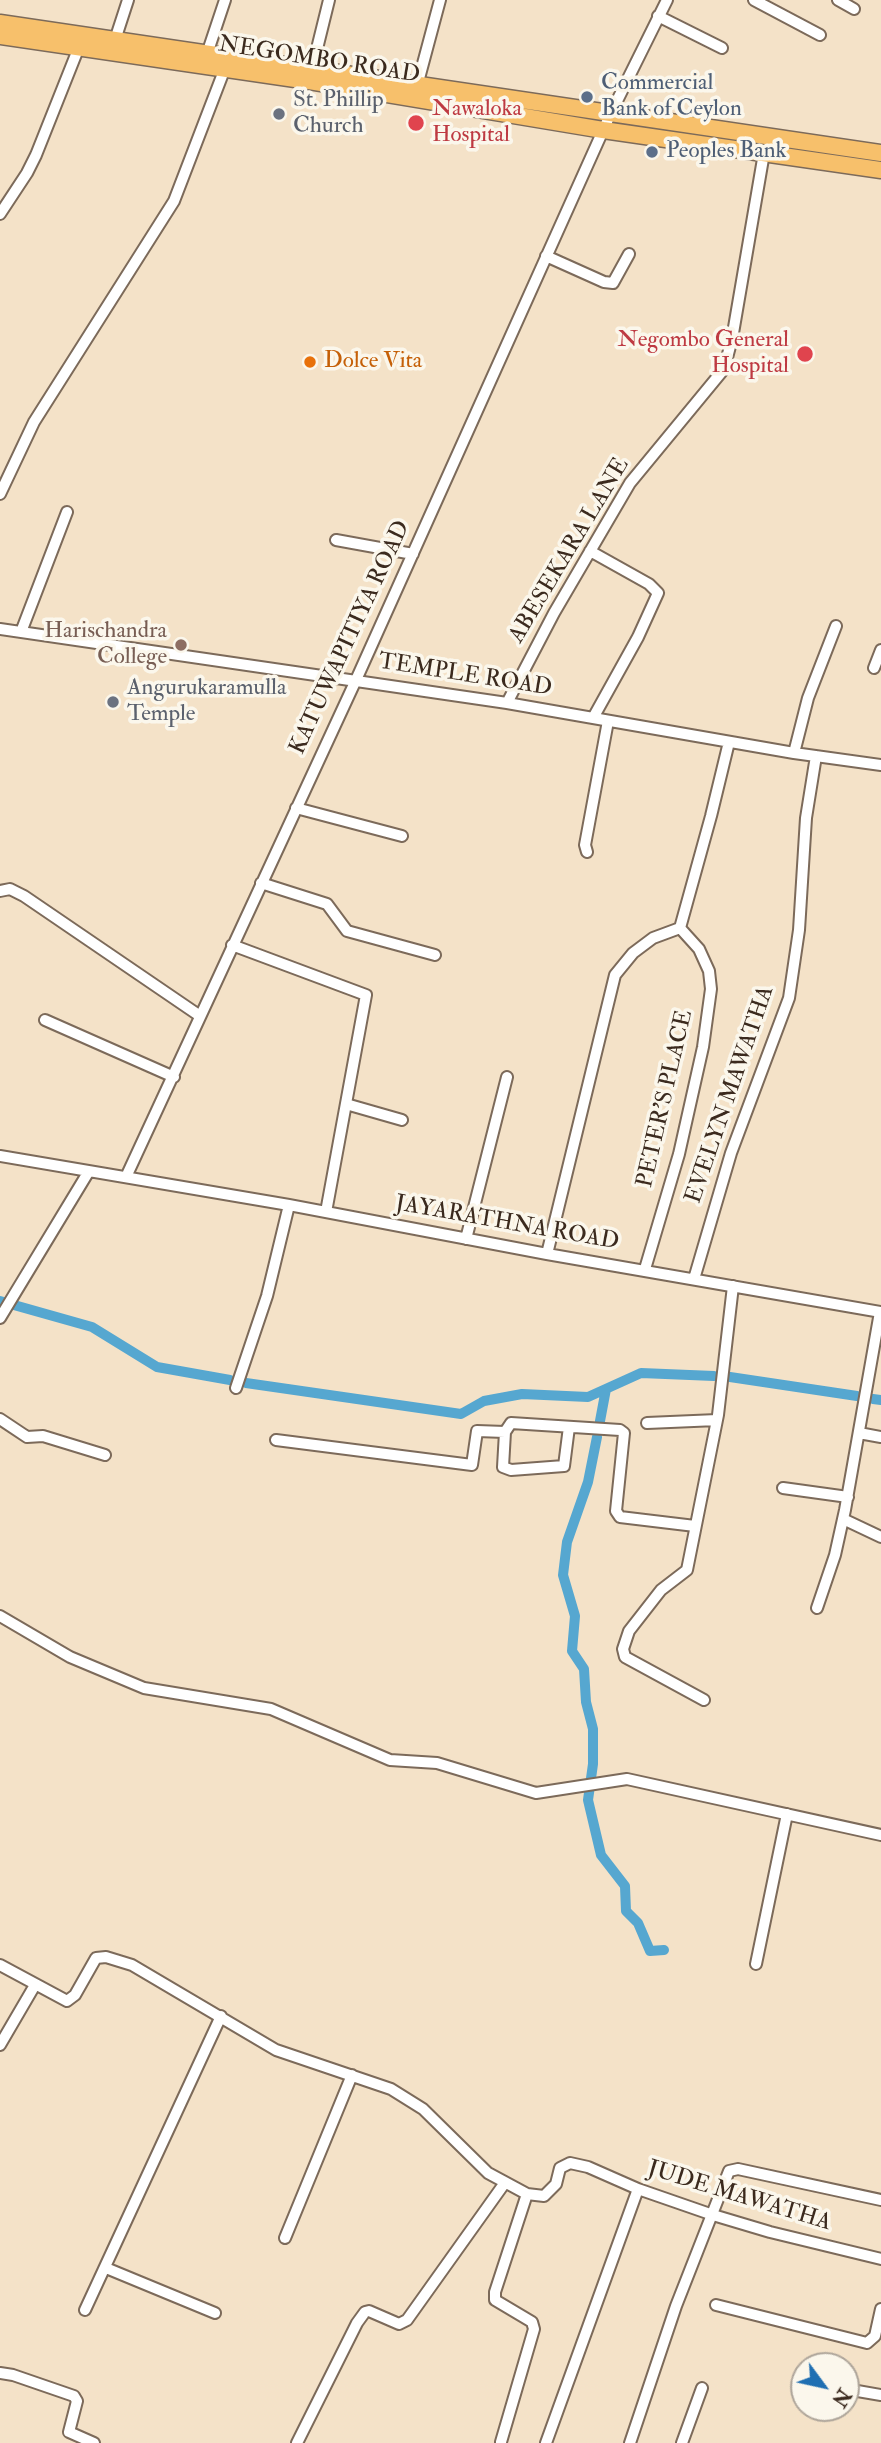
<!DOCTYPE html>
<html>
<head>
<meta charset="utf-8">
<style>
  body { margin:0 }
  #map { position:relative; width:881px; height:2443px; overflow:hidden; background:#f4e2c8; font-family:"IM FELL Double Pica",serif }
  canvas { display:block }
  .north { position:absolute; left:790px; top:2352px; width:70px; height:70px; box-sizing:border-box; background:#fbf7ec; border:2px solid #aea59a; border-radius:50%; rotate:123deg; font-size:19px; font-weight:700; line-height:28px; text-align:center; color:#3b2a1e }
  .north::after { content:''; display:block; margin:auto; width:24px; height:32px; background:#1f6fb2; clip-path:polygon(50% 0,100% 100%,50% 72%,0 100%) }
</style>
</head>
<body>
<div id="map">
<canvas width="881" height="2443"></canvas>
<div class="north">N</div>
</div>
<script>
const context = document.querySelector('canvas').getContext('2d');
context.lineJoin = 'round';
const toPath = rows => new Path2D(rows.map(r => 'M' + r).join(''));
function strokePath(path, color, width, dash) { context.strokeStyle = color; context.lineWidth = width; context.lineCap = dash ? 'butt' : 'round'; context.setLineDash(dash || []); context.stroke(path); }
function write(font, color, halo, rows, align = 'center') {
  context.font = font + ' "IM FELL Double Pica",serif'; context.lineWidth = 7; context.setLineDash([]); context.textBaseline = 'middle'; context.strokeStyle = halo; context.fillStyle = color; for (const [text, x, y, turn = 0] of rows) {
    context.save(); context.translate(x, y); context.rotate((+turn || 0) * Math.PI / 180); context.textAlign = isNaN(turn) ? turn : align; if (halo) context.strokeText(text, 0, 0); context.fillText(text, 0, 0); context.restore();
  }
}
strokePath(toPath([
  [0,1301,92,1327,157,1367,230,1380],
  [730,1377,857,1396],
  [246,1383,461,1414,484,1401,522,1394,588,1397,641,1373,714,1376],
  [873,1399,881,1400],
  [600,1421,606,1389],
  [597,1437,588,1482,567,1542,563,1575,575,1616,572,1651,584,1669,586,1702,593,1729,593,1764,588,1800,601,1855,625,1886,626,1911,638,1923,650,1951,664,1950]
]), '#56a7d0', 10);
const minor = toPath([
  [754,0,820,35],
  [838,0,854,9],
  [658,16,722,48],
  [115,40,128,0],
  [207,54,225,0],
  [312,69,329,0],
  [417,86,440,0],
  [0,214,27,173,36,155,79,47],
  [546,256,604,282,613,283,629,254],
  [0,494,34,422,174,201,227,63],
  [336,540,413,554],
  [590,551,649,584,658,593,638,637,593,718],
  [0,629,507,703,794,753,881,765],
  [21,632,67,512],
  [874,668,881,650],
  [507,703,554,613,630,483,724,369,732,339,764,153],
  [794,753,808,698,836,626],
  [296,808,402,836],
  [587,852,585,845,608,721],
  [261,883,327,904,347,931,435,955],
  [0,891,10,889,24,896,200,1016],
  [232,945,366,995,326,1212],
  [45,1020,174,1077],
  [346,1104,402,1120],
  [0,1156,289,1205,547,1254,881,1312],
  [126,1177,356,680,610,115,667,0],
  [466,1239,507,1077],
  [547,1254,615,975,633,953,653,938,680,928],
  [645,1269,679,1154,703,1047,711,989,709,971,699,949,680,928,711,816,729,742],
  [694,1279,731,1153,789,998,799,930,806,818,816,756],
  [0,1318,89,1171],
  [236,1388,267,1296,289,1205],
  [0,1419,27,1437,43,1436,105,1455],
  [647,1423,717,1420],
  [569,1427,564,1466,511,1470,503,1467,505,1432,511,1423,620,1430,624,1433,616,1511,620,1517,695,1526],
  [859,1433,881,1437],
  [276,1440,472,1465,477,1431,505,1432],
  [783,1488,848,1497],
  [843,1519,881,1537],
  [817,1608,835,1555,845,1510,880,1312],
  [0,1616,70,1657,144,1688,271,1709,390,1760,437,1763,536,1793,627,1779,881,1835],
  [704,1700,625,1657,623,1649,629,1631,661,1590,687,1570,718,1415,733,1286],
  [756,1964,787,1814],
  [0,1965,67,2001,75,1995,96,1958,106,1957,132,1965,276,2050,391,2089,423,2109,488,2173,527,2194,544,2196,556,2184,560,2168,570,2163,588,2167,638,2189,713,2215,770,2232,881,2259],
  [0,2045,35,1985],
  [285,2238,352,2075],
  [106,2268,215,2313],
  [716,2305,867,2343,875,2336,881,2309],
  [85,2310,221,2016],
  [0,2373,13,2375,74,2396,77,2401,69,2432,94,2443],
  [846,2389,881,2395],
  [501,2442,534,2329,532,2322,495,2300,495,2292,527,2194],
  [297,2443,357,2323,365,2312,369,2311,399,2324,407,2320,504,2184],
  [546,2443,638,2189],
  [630,2443,676,2306,729,2171,738,2169,881,2200],
  [682,2443,702,2388]
]);
const highway = toPath([
  [0,23,881,153],
  [0,36,309,81,603,130,881,170]
]);
strokePath(minor, '#7c6a5a', 14);
strokePath(highway, '#7c6a5a', 19);
strokePath(minor, '#fff', 10);
strokePath(highway, '#f7c06b', 16);
for (const [x, y, r, color] of [
  [587,97,7,"#5c6f8a"],
  [279,114,7,"#6b7280"],
  [416,123,9,"#e0444e"],
  [652,152,7,"#5c6f8a"],
  [805,354,9,"#e0444e"],
  [310,362,7,"#e8710a"],
  [181,645,7,"#8d6e63"],
  [113,702,7,"#6b7280"]
]) { const dot = new Path2D(); dot.arc(x, y, r, 0, 2 * Math.PI); context.fillStyle = color; context.fill(dot); strokePath(dot, '#fbf7ec', 2.5); }
write('23px', '#3b2a1e', '#fbf7ec', [
  ["NEGOMBO ROAD",319,61,9],
  ["ABESEKARA LANE",570,551,-59],
  ["KATUWAPITIYA ROAD",351,638,-65],
  ["TEMPLE ROAD",465,676,9],
  ["EVELYN MAWATHA",731,1095,-71],
  ["PETER'S PLACE",666,1099,-77],
  ["JAYARATHNA ROAD",507,1224,10],
  ["JUDE MAWATHA",739,2197,17]
]);
write('23px', '#4e5e75', '#fbf7ec', [
  ["Commercial",601,84],
  ["Bank of Ceylon",601,110],
  ["Peoples Bank",666,152]
], 'left');
write('23px', '#5b616d', '#fbf7ec', [
  ["St. Phillip",293,101],
  ["Church",293,127],
  ["Angurukaramulla",127,689],
  ["Temple",127,715]
], 'left');
write('23px', '#be3a42', '#fbf7ec', [
  ["Nawaloka",432,110],
  ["Hospital",432,136],
  ["Negombo General",789,341,"right"],
  ["Hospital",789,367,"right"]
], 'left');
write('23px', '#c56008', '#fbf7ec', [
  ["Dolce Vita",324,362]
], 'left');
write('23px', '#785e54', '#fbf7ec', [
  ["Harischandra",167,632],
  ["College",167,658]
], 'right');
</script>
</body>
</html>
